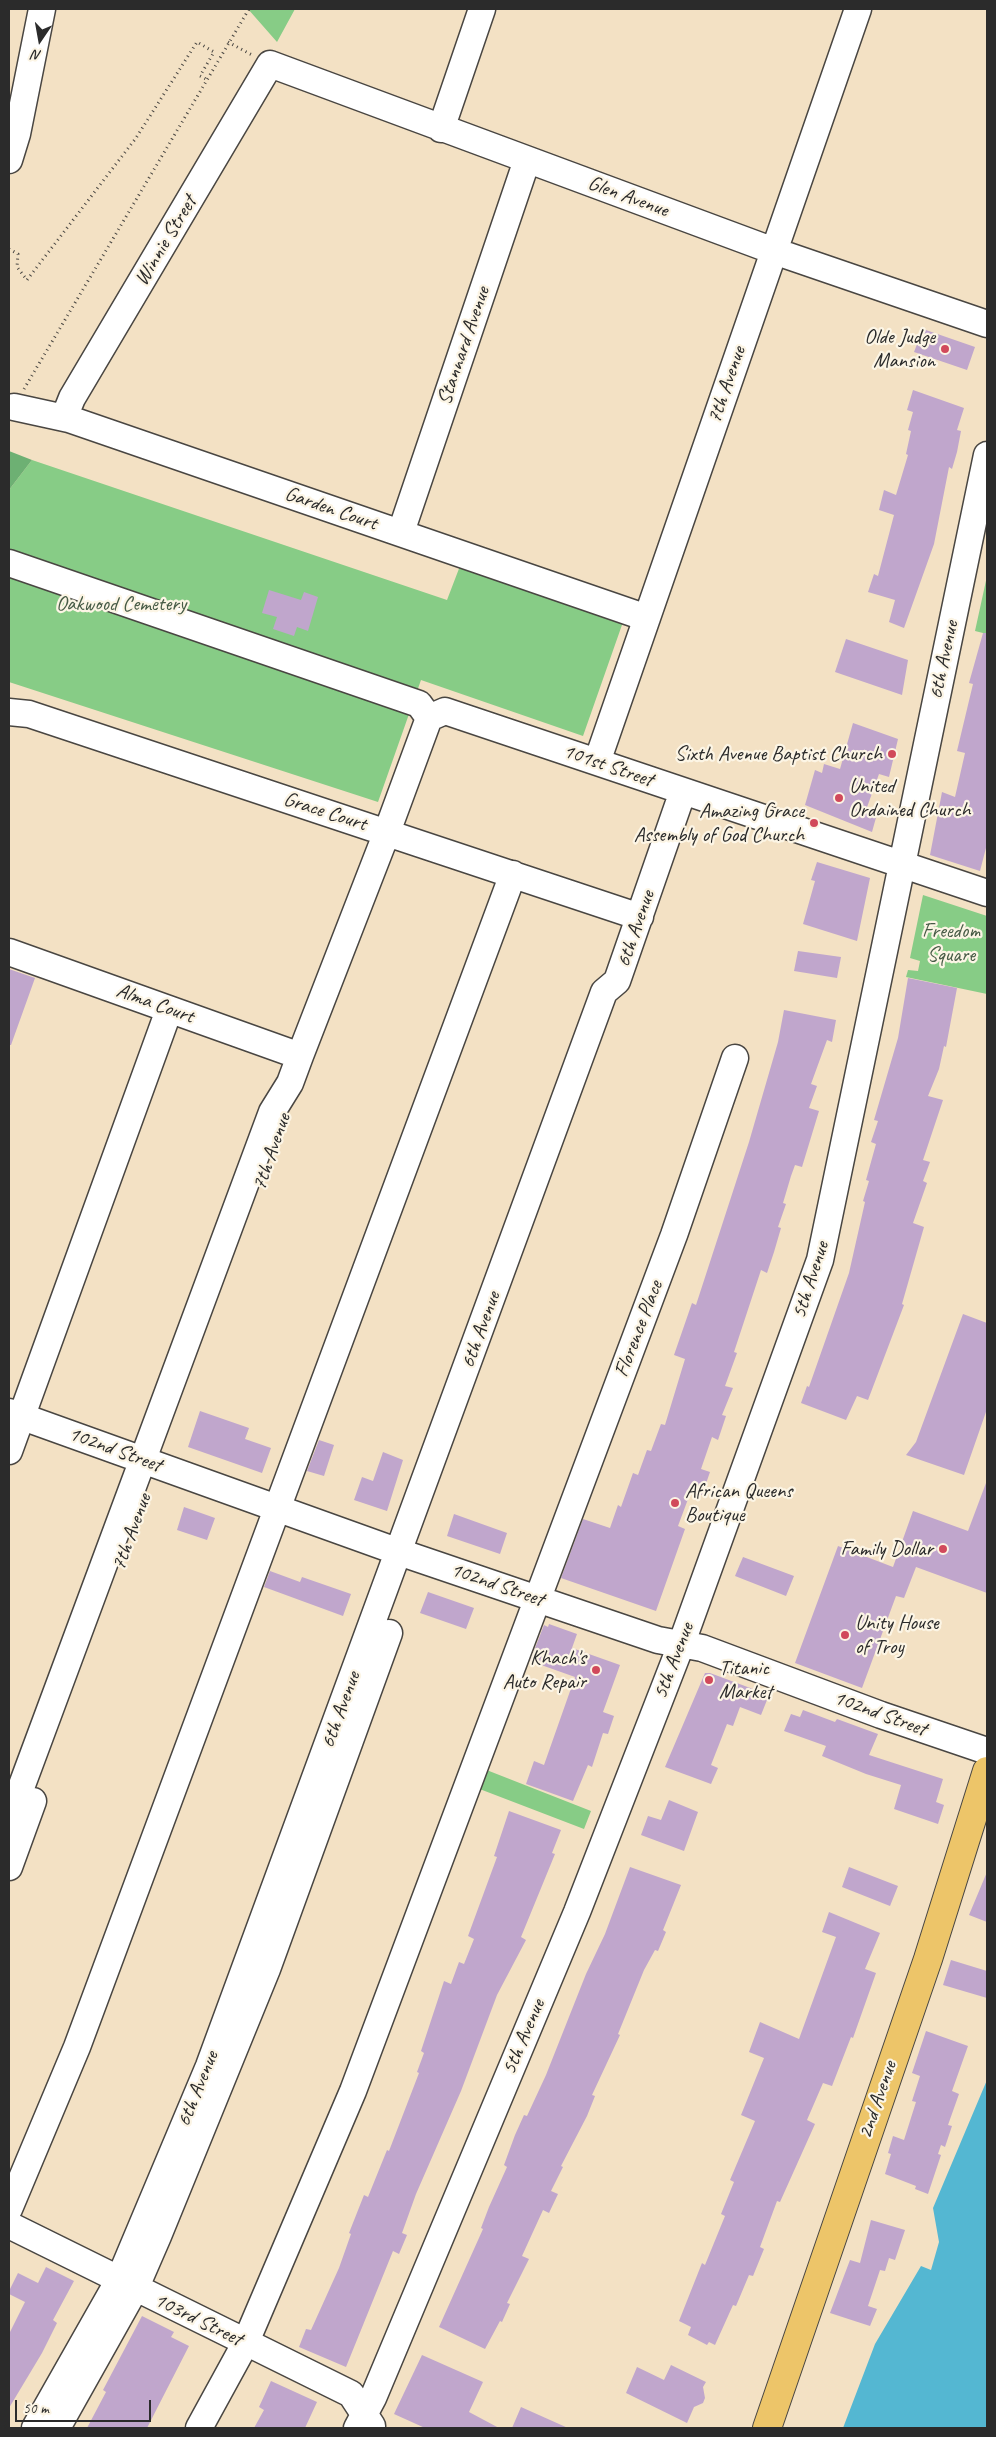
<!DOCTYPE html>
<html>
<head>
<meta charset="utf-8">
<style>
  body { margin:0 }
  #map { position:relative; width:996px; height:2437px; overflow:hidden; background:#f3e1c4; font-family:Caveat,sans-serif }
  canvas { display:block }
  .frame { position:absolute; inset:0; border:10px solid #2b2b2b; pointer-events:none }
  .north { position:absolute; left:15px; top:15px; width:50px; height:50px; -webkit-text-stroke:4px #fcf5e5; paint-order:stroke; rotate:192deg; font-size:14px; font-weight:700; line-height:20px; text-align:center; color:#2b2b2b }
  .north::after { content:''; display:block; margin:auto; width:18px; height:22px; background:#2b2b2b; clip-path:polygon(50% 0,100% 100%,50% 72%,0 100%) }
  .scale { position:absolute; left:15px; top:2400px; width:136px; height:22px; box-sizing:border-box; border:2px solid #2b2b2b; border-top:0; padding-left:6px; font-size:15px; line-height:18px; white-space:nowrap; color:#2b2b2b; -webkit-text-stroke:4px #fcf5e5; paint-order:stroke }
</style>
</head>
<body>
<div id="map">
<canvas width="996" height="2437"></canvas>
<div class="frame"></div>
<div class="north">N</div>
<div class="scale">50 m</div>
</div>
<script>
const context = document.querySelector('canvas').getContext('2d');
context.lineJoin = 'round';
function paint(path, color) { context.fillStyle = color; context.fill(path, 'evenodd'); }
const toPath = rows => new Path2D(rows.map(r => 'M' + r).join(''));
function strokePath(path, color, width, dash) { context.strokeStyle = color; context.lineWidth = width; context.lineCap = dash ? 'butt' : 'round'; context.setLineDash(dash || []); context.stroke(path); }
function write(font, color, halo, rows, align = 'center') {
  context.font = font + ' Caveat,sans-serif'; context.lineWidth = 4.5; context.setLineDash([]); context.textBaseline = 'middle'; context.strokeStyle = halo; context.fillStyle = color; for (const [text, x, y, turn = 0] of rows) {
    context.save(); context.translate(x, y); context.rotate((+turn || 0) * Math.PI / 180); context.textAlign = isNaN(turn) ? turn : align; if (halo) context.strokeText(text, 0, 0); context.fillText(text, 0, 0); context.restore();
  }
}
paint(toPath([
  [248,9,295,9,277,42],
  [32,460,447,600,460,566,623,622,583,736,421,680,378,802,9,682,9,490],
  [987,576,987,634,975,631],
  [923,895,987,916,987,994,906,977,908,970,918,971,920,961,910,958],
  [484,1769,591,1811,584,1829,477,1788]
]), '#87cc86');
paint(toPath([
  [9,451,32,460,9,490]
]), '#6db073');
paint(toPath([
  [987,2080,987,2428,843,2428,875,2344,921,2266,931,2270,939,2242,933,2208]
]), '#54b7d2');
paint(toPath([
  [923,329,975,347,967,370,914,352],
  [913,390,964,408,957,430,961,431,957,452,952,469,949,467,934,544,904,628,889,622,895,600,868,592,874,574,878,576,894,515,879,510,884,490,896,495,908,455,906,454,911,431,908,430,913,412,907,410],
  [269,590,301,600,304,592,318,597,308,631,297,627,294,636,273,629,277,617,262,613],
  [983,633,987,633,987,844,980,871,930,855,942,792,955,797,965,753,957,751,973,684,969,683],
  [846,639,908,660,902,695,835,672],
  [853,723,898,739,889,777,879,774,866,810,877,814,872,832,805,805,815,770,822,773,824,764,840,769],
  [817,862,870,878,857,941,803,924,815,881,811,880],
  [798,951,841,957,837,978,794,971],
  [9,969,35,978,11,1045,9,1045],
  [908,978,957,988,946,1047,944,1046,939,1069,928,1096,943,1100,923,1160,930,1162,923,1181,927,1183,913,1223,924,1227,902,1304,904,1305,868,1400,857,1396,846,1420,801,1403,807,1386,809,1387,849,1273,865,1202,863,1201,869,1181,866,1180,876,1144,871,1142,878,1121,874,1120,898,1038],
  [784,1010,836,1020,832,1042,827,1040,811,1084,817,1086,809,1108,819,1111,802,1167,795,1165,791,1176,783,1203,786,1204,778,1227,781,1228,774,1252,767,1273,761,1270,734,1352,737,1353,725,1386,733,1388,722,1415,726,1416,718,1440,712,1437,701,1469,710,1472,702,1495,691,1491,678,1526,685,1529,656,1611,561,1578,583,1519,610,1528,618,1505,621,1507,633,1473,638,1475,647,1450,651,1451,661,1424,665,1425,685,1359,674,1355,692,1303,696,1305,749,1142,778,1042],
  [963,1314,987,1323,987,1409,964,1475,906,1455,916,1442],
  [200,1411,249,1428,245,1439,271,1448,262,1473,188,1447],
  [319,1440,334,1445,324,1476,307,1471],
  [383,1452,403,1460,387,1511,354,1500,362,1477,373,1481],
  [986,1483,987,1593,916,1567,904,1598,896,1596,862,1688,795,1663,838,1546,893,1567,913,1511,968,1531],
  [184,1507,215,1518,207,1540,177,1530],
  [454,1514,507,1533,500,1554,447,1536],
  [743,1557,794,1576,786,1596,735,1576],
  [270,1571,300,1582,302,1577,351,1594,343,1616,264,1587],
  [428,1592,474,1608,466,1629,420,1613],
  [549,1624,577,1634,572,1648,620,1665,603,1712,614,1716,608,1734,603,1733,592,1767,588,1765,573,1801,526,1784,534,1761,544,1765,575,1677,530,1661,544,1625,548,1627],
  [705,1673,710,1673,769,1695,761,1715,740,1707,733,1726,727,1724,711,1765,718,1768,711,1784,665,1767],
  [803,1710,835,1722,837,1719,878,1734,869,1755,943,1779,936,1802,944,1805,938,1824,894,1809,901,1785,866,1774,822,1756,826,1746,784,1731,791,1714,800,1717],
  [669,1800,698,1812,684,1851,641,1835,648,1816,661,1820],
  [509,1811,561,1830,552,1853,555,1854,521,1937,526,1940,497,1995,461,2091,416,2194,402,2233,407,2235,399,2254,393,2251,346,2367,299,2347,306,2329,311,2330,339,2268,351,2234,349,2233,364,2195,368,2197,387,2150,389,2151,419,2073,417,2072,424,2053,421,2051,444,1981,451,1984,459,1962,464,1964,474,1939,468,1936,497,1857,494,1856],
  [630,1867,681,1885,663,1930,666,1932,658,1951,655,1950,644,1970,618,2034,620,2035,592,2095,595,2096,587,2116,561,2166,563,2167,551,2191,558,2194,549,2213,543,2210,522,2256,529,2259,507,2303,510,2304,502,2322,500,2321,485,2349,439,2327,483,2229,481,2228,489,2207,507,2167,504,2165,515,2135,524,2115,527,2116,546,2075,586,1974,605,1934],
  [849,1867,898,1886,890,1906,842,1887],
  [987,1872,987,1922,969,1915],
  [829,1912,880,1933,865,1969,876,1973,853,2038,851,2037,832,2086,823,2083,807,2120,815,2124,780,2202,777,2201,760,2247,764,2249,753,2276,749,2275,736,2306,733,2305,715,2345,709,2342,707,2345,688,2335,691,2327,679,2321,702,2263,705,2265,725,2216,721,2214,734,2182,730,2180,755,2121,741,2115,764,2058,749,2052,760,2022,799,2039,836,1937,822,1932],
  [951,1960,987,1971,987,1998,943,1985],
  [926,2031,968,2046,952,2091,959,2094,948,2125,952,2126,945,2147,941,2145,938,2154,941,2155,928,2194,915,2189,916,2186,885,2174,891,2154,888,2153,893,2136,904,2140,916,2102,912,2101,920,2076,912,2073],
  [871,2220,905,2230,895,2260,889,2258,885,2271,880,2270,868,2306,877,2309,870,2326,830,2313,850,2260,860,2263],
  [46,2267,74,2281,53,2320,57,2323,42,2353,9,2408,9,2334,25,2302,9,2294,9,2291,18,2273,38,2283],
  [142,2316,174,2332,171,2337,189,2346,147,2428,87,2428,106,2392,103,2390],
  [422,2355,483,2382,469,2412,499,2428,425,2428,394,2414],
  [671,2365,706,2382,703,2387,705,2398,703,2403,694,2407,687,2423,626,2393,637,2367,664,2380],
  [271,2381,317,2402,305,2428,254,2428,264,2410,259,2407],
  [521,2407,568,2428,512,2428]
]), '#c0a6cc');
const minor = toPath([
  [441,129,482,9],
  [9,160,17,134,42,9],
  [14,407,69,419,647,618],
  [69,419,68,408,72,398,270,64,774,251,987,324],
  [401,532,527,160],
  [9,563,419,704,429,718],
  [9,712,29,714,640,917],
  [429,718,445,711,987,893],
  [597,762,858,9],
  [9,952,300,1056],
  [9,1412,399,1552,658,1640,702,1648,881,1715,987,1751],
  [9,1451,169,1010],
  [9,1820,272,1112,290,1083,300,1056,387,832,429,718],
  [9,1867,33,1801],
  [9,2209,77,2047,513,874],
  [9,2225,351,2394,372,2426],
  [35,2428,119,2280,209,2066,604,992,617,981,683,791],
  [57,2428,135,2289,158,2236,267,1969,389,1633],
  [199,2428,245,2344,353,2091,674,1235,735,1058],
  [357,2428,373,2398,577,1912,681,1645,820,1260,987,455]
]);
const major = toPath([
  [767,2428,928,1959,987,1771]
]);
strokePath(minor, '#494642', 29);
strokePath(major, '#494642', 30);
strokePath(toPath([
  [228,42,252,55],
  [9,249,18,254,17,267,27,280,136,138,197,42,214,52,200,76,206,79],
  [24,389,249,9]
]), '#494642', 3, [1, 4]);
strokePath(minor, '#fff', 26);
strokePath(major, '#edc569', 28);
for (const [x, y, r, color] of [
  [945,349,5,"#d1495b"],
  [892,754,5,"#d1495b"],
  [839,798,5,"#d1495b"],
  [814,823,5,"#d1495b"],
  [675,1503,5,"#d1495b"],
  [943,1549,5,"#d1495b"],
  [845,1635,5,"#d1495b"],
  [596,1670,5,"#d1495b"],
  [709,1680,5,"#d1495b"]
]) { const dot = new Path2D(); dot.arc(x, y, r, 0, 2 * Math.PI); context.fillStyle = color; context.fill(dot); strokePath(dot, '#fcf5e5', 2); }
write('21px', '#2b2b2b', '#fcf5e5', [
  ["Glen Avenue",628,197,20],
  ["Winnie Street",166,241,-59],
  ["Stannard Avenue",464,346,-71],
  ["7th Avenue",727,385,-71],
  ["Garden Court",331,509,19],
  ["6th Avenue",944,660,-78],
  ["101st Street",608,766,19],
  ["Grace Court",325,812,18],
  ["6th Avenue",636,929,-71],
  ["Alma Court",155,1004,20],
  ["7th Avenue",272,1152,-71],
  ["5th Avenue",811,1280,-72],
  ["Florence Place",639,1329,-69],
  ["6th Avenue",481,1330,-70],
  ["102nd Street",115,1450,20],
  ["7th Avenue",132,1532,-70],
  ["102nd Street",497,1585,19],
  ["5th Avenue",674,1661,-69],
  ["6th Avenue",341,1710,-70],
  ["102nd Street",880,1714,20],
  ["5th Avenue",524,2037,-67],
  ["6th Avenue",198,2089,-68],
  ["2nd Avenue",878,2100,-71],
  ["103rd Street",198,2320,26]
]);
write('21px', '#2b2b2b', '#fcf5e5', [
  ["Olde Judge",935,337],
  ["Mansion",935,361],
  ["Sixth Avenue Baptist Church",882,754],
  ["United",849,786,"left"],
  ["Ordained Church",849,810,"left"],
  ["Amazing Grace",804,811],
  ["Assembly of God Church",804,835],
  ["African Queens",685,1491,"left"],
  ["Boutique",685,1515,"left"],
  ["Family Dollar",933,1549],
  ["Unity House",855,1623,"left"],
  ["of Troy",855,1647,"left"],
  ["Khach's",586,1658],
  ["Auto Repair",586,1682],
  ["Titanic",719,1668,"left"],
  ["Market",719,1692,"left"]
], 'right');
write('21px', '#475b46', '#fcf5e5', [
  ["Oakwood Cemetery",121,604],
  ["Freedom",951,931],
  ["Square",951,955]
]);
</script>
</body>
</html>
